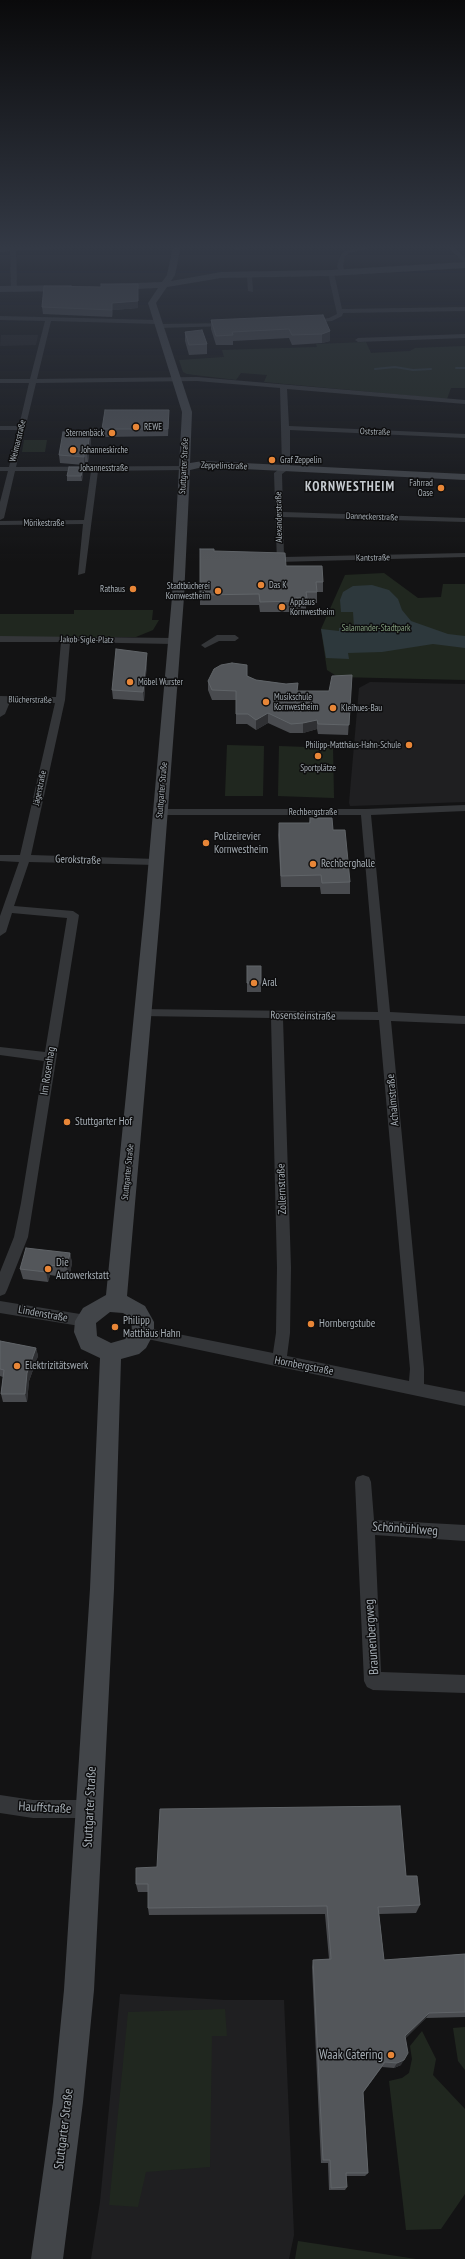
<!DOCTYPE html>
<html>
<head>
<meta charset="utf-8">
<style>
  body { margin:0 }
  canvas { display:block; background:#131314 }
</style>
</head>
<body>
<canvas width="465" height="2259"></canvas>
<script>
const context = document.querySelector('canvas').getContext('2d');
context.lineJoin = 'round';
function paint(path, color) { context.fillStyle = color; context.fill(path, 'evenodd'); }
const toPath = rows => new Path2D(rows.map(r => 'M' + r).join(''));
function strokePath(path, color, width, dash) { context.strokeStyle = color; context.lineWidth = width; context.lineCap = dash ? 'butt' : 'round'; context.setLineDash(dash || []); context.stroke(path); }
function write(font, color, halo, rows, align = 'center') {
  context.font = font + ' "PT Sans Narrow",sans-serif'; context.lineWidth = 3; context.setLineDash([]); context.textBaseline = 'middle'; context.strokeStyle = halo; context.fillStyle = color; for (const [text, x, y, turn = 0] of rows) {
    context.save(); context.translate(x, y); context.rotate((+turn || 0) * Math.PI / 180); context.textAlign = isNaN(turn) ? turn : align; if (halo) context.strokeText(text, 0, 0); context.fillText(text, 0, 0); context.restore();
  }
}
paint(toPath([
  [1,335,38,335,36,345,0,346],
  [370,682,465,684,465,802,350,806,349,803,359,688],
  [120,1994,225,2000,284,2000,294,2235,289,2259,91,2259,100,2202]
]), '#1f1f21');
paint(toPath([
  [366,342,371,353,410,351,415,348,465,346,465,388,451,388,447,399,264,382,267,375,241,373,236,380,187,374,183,372,179,360,224,357,222,350,317,347,316,344],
  [24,440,47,440,45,452,22,452],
  [384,573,418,598,441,597,443,584,465,584,465,680,338,677,327,670,321,629,345,575],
  [74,610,153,610,152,620,159,620,153,630,136,637,0,637,0,614,74,614],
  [227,745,264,746,263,796,225,796],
  [279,746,333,748,334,798,278,796],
  [225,2009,227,2036,212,2036,210,2167,146,2172,138,2207,109,2205,128,2012],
  [465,2027,465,2070,458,2061,453,2028],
  [422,2031,436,2059,433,2075,465,2109,465,2194,441,2229,406,2230,389,2081,402,2078,409,2073,412,2059,410,2046],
  [298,2241,416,2259,295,2259]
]), '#20271f');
paint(toPath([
  [372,585,389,590,398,599,402,610,411,621,448,634,465,636,465,648,433,644,382,652,348,653,349,659,326,658,321,629,339,631,339,628,354,628,353,612,341,612,340,600,343,592,353,586]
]), '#2d383c');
strokePath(toPath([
  [456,368,465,368],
  [375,369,395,367,413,370,431,369]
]), '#2d383c', 2);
paint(toPath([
  [10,246,16,248,97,246,16,251,17,289,14,291,11,289,10,251,0,252,0,248,10,248,10,246],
  [232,246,264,246,236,250,232,246],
  [367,246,379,246,349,253,345,257,343,266,345,273,340,274,337,266,340,256,345,251,367,246],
  [446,246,453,246,465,258,465,263,446,246],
  [331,271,334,273,342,309,465,307,465,311,343,313,342,316,332,321,306,323,306,321,329,318,337,314,328,273,331,271],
  [247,274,252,275,253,292,248,291,247,274],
  [0,316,157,320,160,322,157,324,51,321,37,379,197,377,465,400,465,404,287,389,289,426,465,434,465,438,290,430,290,468,282,474,283,512,465,518,465,522,283,517,284,557,465,553,465,557,277,562,274,473,282,467,280,388,197,381,36,383,16,467,184,466,188,468,184,470,98,471,85,573,78,575,83,524,0,525,0,521,84,520,91,471,15,471,4,518,0,520,0,502,8,471,0,471,0,467,9,467,18,430,0,430,0,426,19,426,29,383,0,383,0,379,30,379,45,321,0,320,0,316],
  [231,323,229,326,159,328,156,326,159,324,231,323],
  [465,334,465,338,358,342,355,340,358,338,465,334],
  [217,635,235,635,239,638,235,641,219,641,205,648,201,645,217,635],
  [0,636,173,638,177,641,173,644,70,642,65,700,31,855,156,859,161,862,156,865,29,862,14,906,73,911,79,915,28,1237,7,1290,5,1294,0,1296,0,1272,14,1237,21,1203,44,1061,0,1055,0,1047,45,1052,67,918,12,913,6,932,0,936,0,916,19,862,0,861,0,855,20,855,55,703,10,702,5,714,0,717,0,696,56,697,61,642,0,642,0,636],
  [465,805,465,811,371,815,390,1012,465,1016,465,1024,391,1021,424,1369,424,1384,465,1392,465,1406,138,1337,136,1333,138,1329,143,1327,273,1353,276,1333,277,1268,271,1018,142,1016,138,1015,136,1012,138,1009,378,1012,361,815,160,815,155,812,160,809,366,809,465,805],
  [283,1019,379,1020,410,1369,409,1381,287,1356,290,1333,291,1268,283,1019],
  [0,1301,86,1315,91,1317,93,1321,91,1325,86,1327,0,1313,0,1301],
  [363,1475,369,1477,371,1482,374,1520,465,1525,465,1541,375,1535,381,1672,465,1675,465,1693,373,1690,367,1687,364,1681,355,1482,357,1477,363,1475],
  [0,1795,33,1800,89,1800,96,1802,98,1809,96,1816,89,1818,33,1818,0,1813,0,1795]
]), '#343639');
paint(toPath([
  [173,246,181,246,175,275,171,281,221,272,331,270,465,262,465,268,331,276,221,278,167,287,156,303,192,412,190,463,203,461,465,474,465,480,203,467,190,470,184,597,160,914,127,1296,145,1306,154,1322,154,1333,146,1348,139,1354,121,1359,114,1589,94,1990,83,2102,63,2259,31,2259,53,2102,64,1990,90,1589,100,1358,81,1349,74,1332,75,1321,83,1308,106,1295,144,914,172,597,182,412,148,303,158,288,111,290,107,287,111,284,162,282,167,275,173,246],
  [110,1312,123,1313,131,1318,132,1331,125,1339,111,1343,97,1336,96,1323,110,1312],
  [0,286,71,285,75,288,71,291,0,292,0,286]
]), '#424549');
paint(toPath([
  [42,307,138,308,113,310,112,317,43,314],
  [211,320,330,331,330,341,322,343,292,345,289,338,233,341,233,345,216,345,211,329],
  [185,332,207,344,207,354,189,355,185,341],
  [169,417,168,436,103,437,102,429],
  [90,432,91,440,88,462,85,462,84,465,60,463,59,455],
  [83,472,82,481,67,481,67,476],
  [214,551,286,566,323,582,323,592,317,592,317,603,306,603,306,609,296,609,296,612,260,612,259,605,200,605,200,595],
  [147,662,144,701,113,699,112,690],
  [352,675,348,735,318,734,317,729,303,733,290,733,268,723,256,730,247,724,236,724,236,700,212,700,208,690,208,681,247,676,256,680,286,684,298,683,297,691,329,691],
  [310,818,333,830,350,882,350,894,321,894,320,887,281,887,278,835,279,823,309,823],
  [247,966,261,983,261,992,247,992],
  [70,1253,72,1263,69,1278,50,1275,48,1282,23,1279,20,1269],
  [0,1341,36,1348,38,1356,29,1381,27,1402,3,1402,1,1394,3,1377,0,1376],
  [406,1876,420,1905,416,1913,379,1914,384,1960,465,1954,465,2017,426,2018,405,2038,401,2065,394,2068,382,2067,363,2093,368,2173,365,2176,346,2176,347,2187,345,2190,329,2190,328,2163,321,2163,312,1967,313,1960,329,1959,325,1914,149,1915,148,1908,148,1892,138,1892,136,1884]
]), '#494b4f');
paint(toPath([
  [138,284,138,308,113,310,112,317,112,303],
  [330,331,330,341,322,343,322,334],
  [90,432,91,440,88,462,87,454],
  [84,454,85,462,84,465],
  [83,467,83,472,82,481,81,476],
  [147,653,147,662,144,701,143,692],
  [268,713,268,723,256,730,256,720],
  [317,720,317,729,303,733,303,723],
  [70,1253,72,1263,69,1278,67,1267],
  [48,1265,50,1275,48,1282,46,1272],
  [36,1348,38,1356,29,1381,27,1402,25,1394,27,1373],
  [429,2013,426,2018,402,2042,405,2036],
  [404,2060,401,2065,394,2068,397,2063],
  [385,2062,382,2067,360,2096,363,2092]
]), '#2f3033');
const building = toPath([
  [101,284,138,284,138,301,112,303,112,310,42,307,44,286,101,287,101,284],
  [323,315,330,331,322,334,292,335,289,329,232,332,233,335,216,336,211,320,323,315],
  [202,330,207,344,189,345,185,332,202,330],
  [105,410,169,410,168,429,102,429,105,410],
  [63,432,90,432,87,454,84,454,84,457,59,455,63,432],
  [69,467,83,467,81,476,67,476,69,467],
  [200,549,214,549,214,551,285,553,286,566,322,566,323,582,316,582,317,592,306,592,307,598,296,598,296,601,260,602,259,594,200,595,200,549],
  [116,649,147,653,143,692,112,690,116,649],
  [232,663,247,665,247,676,256,680,286,684,298,683,297,691,329,691,332,676,352,675,349,725,318,724,317,720,303,723,291,724,268,713,256,720,248,714,236,714,236,691,212,690,208,681,214,669,221,665,232,663],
  [310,818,332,818,333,830,345,830,350,882,322,883,321,875,281,876,279,823,310,823,310,818],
  [247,966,261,966,261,983,247,983,247,966],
  [26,1248,70,1253,67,1267,48,1265,46,1272,20,1269,26,1248],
  [0,1341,36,1348,27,1373,25,1394,1,1394,4,1370,0,1369,0,1341],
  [400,1806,406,1876,417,1876,420,1905,378,1907,384,1960,465,1954,465,2012,429,2013,405,2036,408,2053,404,2060,397,2063,385,2062,363,2092,368,2173,346,2173,347,2187,331,2188,330,2160,323,2160,313,1960,331,1959,327,1906,148,1908,148,1884,136,1884,136,1868,157,1867,160,1809,400,1806]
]);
paint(building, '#53565a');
strokePath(building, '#606468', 1);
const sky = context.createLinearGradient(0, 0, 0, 562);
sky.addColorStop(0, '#0a0a0b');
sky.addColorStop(0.44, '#333945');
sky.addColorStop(1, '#33394500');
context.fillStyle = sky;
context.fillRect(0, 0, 465, 562);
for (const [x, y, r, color] of [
  [136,427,4,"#e88637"],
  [112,433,4,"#e88637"],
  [73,450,4,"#e88637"],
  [272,460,4,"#e88637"],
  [441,488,4,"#e88637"],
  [261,585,4,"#e88637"],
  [133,589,4,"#e88637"],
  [218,591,4,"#e88637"],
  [282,607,4,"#e88637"],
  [130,682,4,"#e88637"],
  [266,702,4,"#e88637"],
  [333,708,4,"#e88637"],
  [409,745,4,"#e88637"],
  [318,756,4,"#e88637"],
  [206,843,4,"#e88637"],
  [313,864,4,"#e88637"],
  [254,983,4,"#e88637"],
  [67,1122,4,"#e88637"],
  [48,1269,4,"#e88637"],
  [311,1324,4,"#e88637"],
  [115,1327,4,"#e88637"],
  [17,1366,4,"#e88637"],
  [391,2055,4,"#e88637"]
]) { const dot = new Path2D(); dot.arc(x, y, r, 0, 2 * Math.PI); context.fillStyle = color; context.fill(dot); strokePath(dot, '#0e0e0f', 1.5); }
write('9px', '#a5adb4', '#0e0e0f', [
  ["REWE",144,427],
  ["Sternenbäck",104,433,"right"],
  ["Johanneskirche",81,450],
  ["Graf Zeppelin",280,460],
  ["Fahrrad",433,483,"right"],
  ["Oase",433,493,"right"],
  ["Das K",269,585],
  ["Stadtbücherei",210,586,"right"],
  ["Kornwestheim",210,596,"right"],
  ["Rathaus",125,589,"right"],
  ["Applaus",290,602],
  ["Kornwestheim",290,612],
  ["Möbel Wurster",138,682],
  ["Musikschule",274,697],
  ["Kornwestheim",274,707],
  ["Kleihues-Bau",341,708],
  ["Philipp-Matthäus-Hahn-Schule",401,745,"right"],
  ["Sportplätze",318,768,"center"]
], 'left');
write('9px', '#a5adb4', '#0e0e0f', [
  ["Oststraße",375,432,2],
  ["Weimarstraße",18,441,-76],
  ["Stuttgarter Straße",184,466,-87],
  ["Zeppelinstraße",224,466,2],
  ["Johannesstraße",104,468],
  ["Alexanderstraße",279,517,-91],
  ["Danneckerstraße",372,517,2],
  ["Mörikestraße",44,523],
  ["Kantstraße",373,558,-1],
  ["Jakob-Sigle-Platz",87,640,1],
  ["Blücherstraße",30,700,1],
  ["Jägerstraße",40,788,-78],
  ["Stuttgarter Straße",162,790,-85],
  ["Rechbergstraße",313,812],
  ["Stuttgarter Straße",128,1172,-84]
]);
write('9px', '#829e7d', '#0e0e0f', [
  ["Salamander-Stadtpark",376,628]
]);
write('11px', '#a5adb4', '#0e0e0f', [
  ["Polizeirevier",214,837],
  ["Kornwestheim",214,850],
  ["Rechberghalle",321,864],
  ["Aral",262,983],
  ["Stuttgarter Hof",75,1122],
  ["Die",56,1263],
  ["Autowerkstatt",56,1276],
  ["Philipp",123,1321],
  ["Matthäus Hahn",123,1334],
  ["Hornbergstube",319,1324],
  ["Elektrizitätswerk",25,1366]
], 'left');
write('11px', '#a5adb4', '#0e0e0f', [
  ["Gerokstraße",78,860,2],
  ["Rosensteinstraße",303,1016,1],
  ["Im Rosenhag",48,1071,-81],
  ["Achalmstraße",393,1100,-95],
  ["Zollernstraße",282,1189,-92],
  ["Lindenstraße",43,1314,10],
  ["Hornbergstraße",304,1366,11]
]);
context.letterSpacing = '1px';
write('bold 13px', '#c6cbd0', '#0e0e0f', [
  ["KORNWESTHEIM",350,487]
]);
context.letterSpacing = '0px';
write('13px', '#a5adb4', '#0e0e0f', [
  ["Schönbühlweg",405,1529,4],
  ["Braunenbergweg",372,1637,-94],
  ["Stuttgarter Straße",90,1807,-87],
  ["Hauffstraße",45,1808,3],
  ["Stuttgarter Straße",64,2129,-83]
]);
write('13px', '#a5adb4', '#0e0e0f', [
  ["Waak Catering",383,2055]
], 'right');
</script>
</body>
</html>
